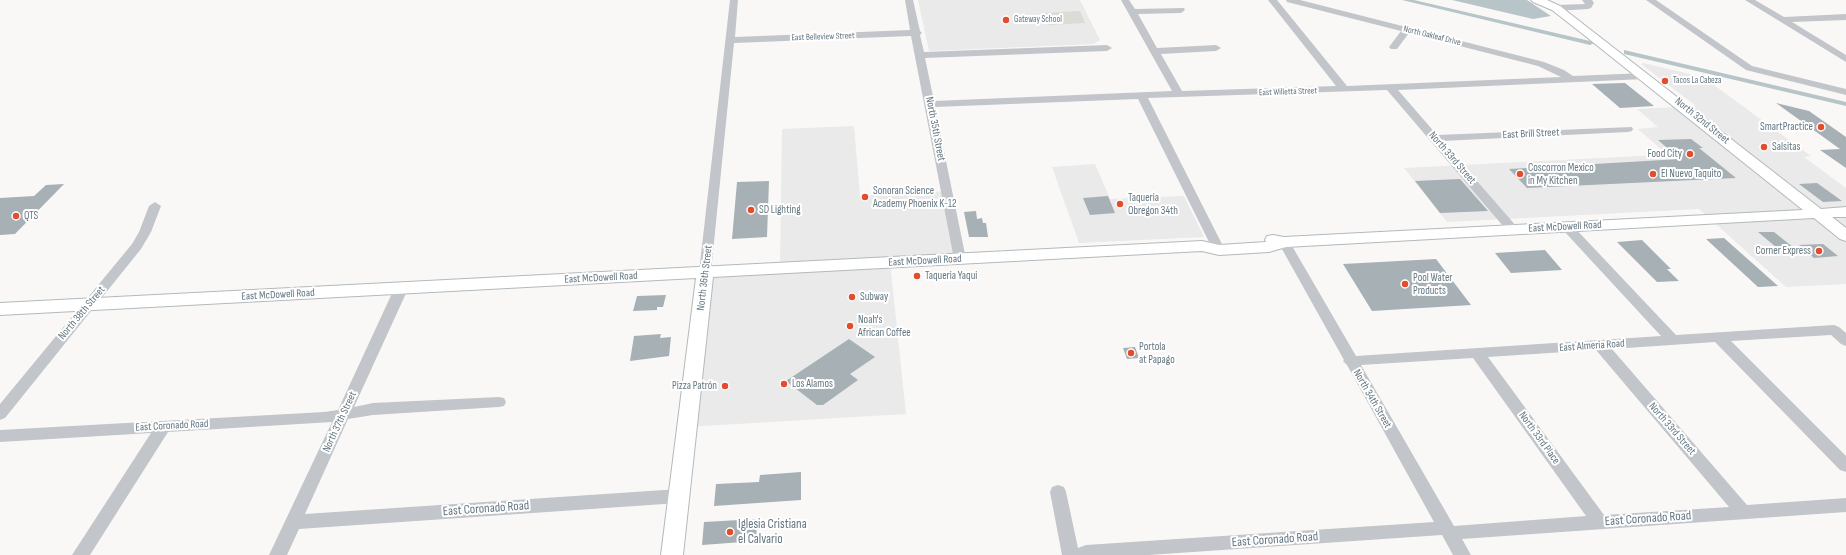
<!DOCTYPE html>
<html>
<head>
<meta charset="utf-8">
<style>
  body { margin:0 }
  canvas { display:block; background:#f9f8f6 }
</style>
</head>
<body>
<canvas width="1846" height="555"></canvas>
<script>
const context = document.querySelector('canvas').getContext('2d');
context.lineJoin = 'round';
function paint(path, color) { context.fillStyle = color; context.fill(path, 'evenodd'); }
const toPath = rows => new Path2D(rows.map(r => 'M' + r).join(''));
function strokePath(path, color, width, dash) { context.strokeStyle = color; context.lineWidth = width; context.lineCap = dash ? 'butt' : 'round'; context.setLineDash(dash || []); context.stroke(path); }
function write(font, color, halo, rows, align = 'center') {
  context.font = font + ' "Sofia Sans Condensed",sans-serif'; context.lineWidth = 4; context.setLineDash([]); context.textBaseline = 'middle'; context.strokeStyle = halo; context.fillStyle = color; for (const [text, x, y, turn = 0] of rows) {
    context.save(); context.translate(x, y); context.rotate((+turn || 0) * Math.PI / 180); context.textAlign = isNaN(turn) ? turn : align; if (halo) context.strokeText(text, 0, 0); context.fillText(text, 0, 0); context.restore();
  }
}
paint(toPath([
  [918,0,1080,0,1100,40,1094,44,929,51],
  [1643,63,1703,77,1811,156,1804,157,1846,188,1846,284,1786,287,1699,209,1447,222,1404,168,1659,155,1663,153,1662,150,1638,129,1658,127,1637,109,1696,106,1641,64],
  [854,126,860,196,947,191,960,259,890,262,906,414,686,427,705,272,780,268,782,129],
  [1095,164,1110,199,1184,196,1204,237,1079,243,1052,167]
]), '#e9eae9');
paint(toPath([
  [1080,11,1085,23,1049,25,1045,13]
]), '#d9ddd5');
paint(toPath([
  [1452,0,1527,0,1551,16,1533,19]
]), '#b7c5c8');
paint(toPath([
  [1402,0,1414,0,1590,41,1594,43,1590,45,1402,0],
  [1624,50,1846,102,1846,106,1624,54,1624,50]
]), '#b7c5c8');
paint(toPath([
  [1625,83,1654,106,1620,108,1592,84],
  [1776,103,1809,111,1846,137,1846,168,1820,150,1840,149],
  [1691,139,1703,148,1699,148,1736,178,1527,188,1509,169,1680,159,1658,140],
  [1460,179,1488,211,1440,213,1415,181],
  [769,181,767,237,732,239,737,182],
  [1817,183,1842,201,1823,202,1799,184],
  [64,184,15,234,0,235,0,198,34,196,46,185],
  [1108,196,1115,213,1090,215,1083,198],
  [976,211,977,219,982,218,983,223,986,223,988,237,969,237,964,212],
  [1758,232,1774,232,1799,252,1783,253],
  [1724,238,1778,286,1758,287,1706,239],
  [1642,240,1671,269,1667,269,1679,281,1657,282,1617,242],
  [1823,244,1838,256,1814,258,1799,245],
  [1545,250,1562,270,1511,273,1495,253],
  [1436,259,1471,305,1372,311,1343,264],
  [666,295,663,307,657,307,657,310,633,311,637,296],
  [661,334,660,338,671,337,669,356,630,361,634,336],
  [849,339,875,357,850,374,858,380,823,405,817,405,786,381],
  [1135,347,1139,358,1127,359,1123,348],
  [801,472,801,500,714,506,716,484,759,482,760,475],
  [757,519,756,541,702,545,704,522]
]), '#a6b0b5');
const major = toPath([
  [1531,0,1547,0,1560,6,1821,209,1846,207,1846,217,1832,217,1846,228,1846,241,1840,239,1814,218,1286,247,1269,252,1219,255,1202,251,713,277,683,555,661,555,696,278,0,315,0,303,1202,241,1219,245,1266,242,1265,240,1267,236,1273,235,1284,237,1803,210,1584,35,1552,10,1533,2,1531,0]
]);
strokePath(major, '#b3b9bc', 2);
paint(toPath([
  [730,0,738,0,735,37,910,30,905,0,913,0,920,31,922,33,920,35,924,52,1107,45,1112,48,1107,51,925,58,934,101,1172,91,1121,0,1129,0,1135,9,1184,8,1185,10,1181,13,1138,14,1157,48,1216,45,1221,48,1216,51,1161,54,1182,91,1336,86,1268,0,1277,0,1347,86,1561,77,1538,66,1409,33,1397,49,1391,49,1389,47,1401,31,1287,2,1286,0,1300,0,1544,62,1564,70,1573,76,1645,73,1650,76,1645,79,1398,90,1437,135,1632,127,1633,129,1632,131,1628,132,1442,141,1517,227,1519,230,1517,233,1513,234,1509,233,1387,90,1148,98,1225,250,1223,253,1219,254,1215,253,1213,250,1138,99,935,107,966,259,964,262,960,263,956,262,954,259,911,36,734,43,711,272,710,275,705,276,700,275,699,272,730,0],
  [1582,0,1592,0,1594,3,1591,8,1588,9,1556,11,1552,8,1556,5,1585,4,1582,0],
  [1646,0,1656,0,1752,66,1846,89,1846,95,1746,70,1646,0],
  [1745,0,1755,0,1784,17,1846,14,1846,20,1792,22,1846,55,1846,62,1745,0],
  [155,202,161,206,151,232,141,249,5,418,0,420,0,404,132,244,139,232,149,206,155,202],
  [1567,223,1571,224,1676,335,1834,325,1839,327,1846,333,1846,346,1841,344,1831,335,1731,341,1846,456,1846,472,1840,470,1715,342,1612,349,1747,505,1846,498,1846,512,1462,539,1471,555,1453,555,1442,535,1149,555,1062,555,1050,492,1052,487,1058,485,1064,487,1066,492,1078,548,1086,545,1434,522,1347,365,1343,361,1344,360,1278,242,1280,239,1284,238,1288,239,1356,356,1661,336,1563,230,1561,227,1563,224,1567,223],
  [1596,350,1729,507,1604,515,1488,357,1596,350],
  [1473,358,1586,516,1454,526,1361,365,1473,358],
  [401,285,406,286,408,289,354,407,373,403,499,397,504,398,506,402,504,406,499,407,373,415,348,419,305,514,679,489,685,491,687,496,685,501,679,503,299,529,287,555,269,555,332,422,168,432,90,555,72,555,151,433,0,442,0,430,324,412,338,410,394,289,396,286,401,285]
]), '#c2c6ca');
paint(major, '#fff');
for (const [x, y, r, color] of [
  [1006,20,4,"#e24d2d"],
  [1665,81,4,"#e24d2d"],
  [1821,127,4,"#e24d2d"],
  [1764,147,4,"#e24d2d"],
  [1690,154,4,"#e24d2d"],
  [1520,174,4,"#e24d2d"],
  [1653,174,4,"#e24d2d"],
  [865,197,4,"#e24d2d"],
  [1120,204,4,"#e24d2d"],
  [751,210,4,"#e24d2d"],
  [16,216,4,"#e24d2d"],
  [1819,251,4,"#e24d2d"],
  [917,276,4,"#e24d2d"],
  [1405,284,4,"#e24d2d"],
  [852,297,4,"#e24d2d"],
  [850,326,4,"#e24d2d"],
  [1131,353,4,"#e24d2d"],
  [784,384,4,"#e24d2d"],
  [725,386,4,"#e24d2d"],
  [730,532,4,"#e24d2d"]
]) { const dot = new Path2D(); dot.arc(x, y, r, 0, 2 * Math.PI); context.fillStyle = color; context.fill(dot); strokePath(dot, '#fff', 1.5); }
write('9px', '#647681', '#fff', [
  ["Gateway School",1014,20],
  ["Tacos La Cabeza",1673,81]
], 'left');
write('9px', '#647681', '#fff', [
  ["North Oakleaf Drive",1432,36,14],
  ["East Belleview Street",823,37,-2],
  ["East Willetta Street",1288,92,-2]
]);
write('11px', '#647681', '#fff', [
  ["North 32nd Street",1702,121,39],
  ["North 35th Street",935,129,79],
  ["East Brill Street",1531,134,-3],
  ["North 33rd Street",1452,158,49],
  ["East McDowell Road",1565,227,-3],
  ["East McDowell Road",925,261,-3],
  ["East McDowell Road",601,278,-3],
  ["North 36th Street",705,278,-83],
  ["East McDowell Road",278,295,-3],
  ["North 38th Street",82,313,-50],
  ["East Almeria Road",1592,346,-4],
  ["North 34th Street",1372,399,60],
  ["North 37th Street",340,422,-65],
  ["East Coronado Road",172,426,-3],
  ["North 33rd Street",1672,429,49],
  ["North 33rd Place",1539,438,54]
]);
write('11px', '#647681', '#fff', [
  ["SmartPractice",1813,127,"right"],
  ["Salsitas",1772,147],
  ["Food City",1682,154,"right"],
  ["Coscorron Mexico",1528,168],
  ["in My Kitchen",1528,181],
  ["El Nuevo Taquito",1661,174],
  ["Sonoran Science",873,191],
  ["Academy Phoenix K-12",873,204],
  ["Taqueria",1128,198],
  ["Obregon 34th",1128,211],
  ["SD Lighting",759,210],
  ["QTS",24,216],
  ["Corner Express",1811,251,"right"],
  ["Taqueria Yaqui",925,276],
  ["Pool Water",1413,278],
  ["Products",1413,291],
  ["Subway",860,297],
  ["Noah's",858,320],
  ["African Coffee",858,333],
  ["Portola",1139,347],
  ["at Papago",1139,360],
  ["Los Alamos",792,384],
  ["Pizza Patrón",717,386,"right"]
], 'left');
write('13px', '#647681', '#fff', [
  ["East Coronado Road",486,509,-4],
  ["East Coronado Road",1648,519,-4],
  ["East Coronado Road",1275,540,-4]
]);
write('13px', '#647681', '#fff', [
  ["Iglesia Cristiana",738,525],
  ["el Calvario",738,540]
], 'left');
</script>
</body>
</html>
